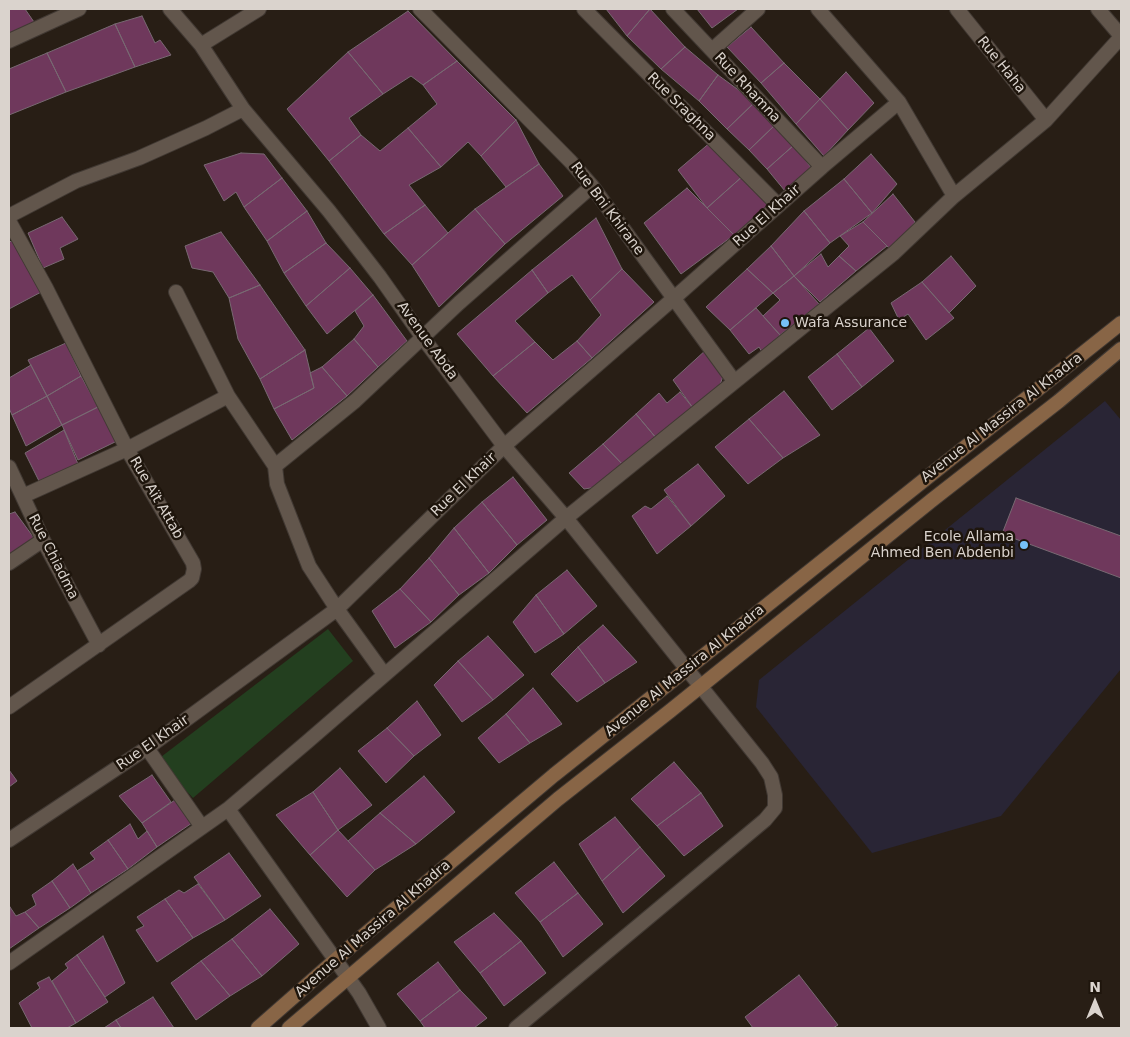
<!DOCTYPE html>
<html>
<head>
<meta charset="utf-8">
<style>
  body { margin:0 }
  #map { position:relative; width:1130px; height:1037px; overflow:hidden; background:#281e15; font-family:"DejaVu Sans",sans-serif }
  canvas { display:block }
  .frame { position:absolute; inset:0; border:10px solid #dad3cd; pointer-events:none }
  .north { position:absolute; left:1070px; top:977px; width:50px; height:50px; -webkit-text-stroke:4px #1e150c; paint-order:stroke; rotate:0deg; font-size:14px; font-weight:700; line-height:20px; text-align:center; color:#dad3cd }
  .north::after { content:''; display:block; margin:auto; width:18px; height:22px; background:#dad3cd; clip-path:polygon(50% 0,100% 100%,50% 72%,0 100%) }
</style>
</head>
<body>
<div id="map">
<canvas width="1130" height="1037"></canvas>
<div class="frame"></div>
<div class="north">N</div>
</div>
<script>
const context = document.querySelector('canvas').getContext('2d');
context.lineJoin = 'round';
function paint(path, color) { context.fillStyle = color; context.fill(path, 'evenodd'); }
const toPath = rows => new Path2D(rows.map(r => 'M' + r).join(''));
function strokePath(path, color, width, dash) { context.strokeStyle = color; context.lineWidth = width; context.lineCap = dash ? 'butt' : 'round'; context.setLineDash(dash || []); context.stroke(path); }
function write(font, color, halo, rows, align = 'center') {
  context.font = font + ' "DejaVu Sans",sans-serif'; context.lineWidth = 5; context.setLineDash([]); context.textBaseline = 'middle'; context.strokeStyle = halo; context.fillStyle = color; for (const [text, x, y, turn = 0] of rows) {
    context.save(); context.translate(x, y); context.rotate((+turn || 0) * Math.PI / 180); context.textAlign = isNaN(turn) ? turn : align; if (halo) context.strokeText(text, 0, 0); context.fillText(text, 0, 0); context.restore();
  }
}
paint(toPath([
  [1105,401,1121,420,1121,669,1001,816,872,853,756,707,759,680]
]), '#292535');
paint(toPath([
  [328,629,353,661,193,798,157,760]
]), '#233f1f');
const building = toPath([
  [9,9,25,9,34,22,9,34,9,9],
  [606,9,650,9,627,36,606,9],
  [650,9,685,47,661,69,627,36,650,9],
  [697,9,738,9,712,28,697,9],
  [408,11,457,61,423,85,411,76,383,94,348,52,408,11],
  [142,16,155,43,160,40,171,55,135,67,115,24,142,16],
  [115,24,135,67,66,92,47,53,115,24],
  [751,27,784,63,761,83,727,47,751,27],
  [685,47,718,75,699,101,661,69,685,47],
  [348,52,383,94,349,118,361,135,329,161,287,109,348,52],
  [47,53,66,92,9,115,9,69,47,53],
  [457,61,516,120,481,156,468,142,441,167,408,128,437,104,423,85,457,61],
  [784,63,820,99,796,124,761,83,784,63],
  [846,72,874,103,848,130,820,99,846,72],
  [718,75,755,102,727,129,699,101,718,75],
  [820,99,848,130,824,156,796,124,820,99],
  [755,102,774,126,749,150,727,129,755,102],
  [516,120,539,164,506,187,481,156,516,120],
  [774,126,794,145,767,169,749,150,774,126],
  [408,128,441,167,409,185,425,205,384,234,329,161,361,135,380,151,408,128],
  [712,141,744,175,707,208,678,170,712,141],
  [794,145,812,169,785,191,767,169,794,145],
  [241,153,264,154,282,178,244,207,236,192,224,201,204,165,241,153],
  [871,154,897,184,872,213,844,179,871,154],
  [539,164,563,196,505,244,475,209,539,164],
  [744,175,768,206,734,235,707,208,744,175],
  [282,178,307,211,267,241,244,207,282,178],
  [844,179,872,213,830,243,804,211,844,179],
  [687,188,734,235,681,274,644,223,687,188],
  [893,194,915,222,892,251,863,222,893,194],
  [425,205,448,233,412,265,384,234,425,205],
  [475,209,505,244,439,307,412,265,475,209],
  [307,211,326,243,284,273,267,241,307,211],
  [804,211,830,243,794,276,771,246,804,211],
  [62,217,78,239,60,248,64,259,43,268,28,233,62,217],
  [596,218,622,269,590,300,572,275,548,293,532,270,596,218],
  [863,222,887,246,856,271,839,256,849,246,840,236,863,222],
  [221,232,260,285,229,298,213,272,192,268,185,246,221,232],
  [18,239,45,290,9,309,9,242,18,239],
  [326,243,350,268,306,306,284,273,326,243],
  [771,246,794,276,773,293,747,269,771,246],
  [821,254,828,267,839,256,856,271,820,302,794,276,821,254],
  [951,256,976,286,949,313,922,282,951,256],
  [350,268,373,295,327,334,306,306,350,268],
  [622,269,654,302,592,358,577,341,601,315,590,300,622,269],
  [747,269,773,293,730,330,706,307,747,269],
  [532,270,548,293,515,321,535,342,493,376,457,334,532,270],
  [794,276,819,304,780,335,763,316,780,300,773,293,794,276],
  [922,282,954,318,926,340,908,314,899,320,891,303,922,282],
  [260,285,305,350,260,379,238,339,229,298,260,285],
  [373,295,407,341,378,367,354,339,364,326,355,311,373,295],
  [756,308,780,335,762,352,759,347,749,354,730,330,756,308],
  [869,328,894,361,862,387,837,354,869,328],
  [354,339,378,367,347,396,322,367,354,339],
  [577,341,592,358,527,413,493,376,535,342,553,360,577,341],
  [66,343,81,376,47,396,28,360,66,343],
  [707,349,724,373,720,385,693,408,673,380,707,349],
  [305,350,314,388,274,409,260,379,305,350],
  [837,354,862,387,832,410,808,377,837,354],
  [31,365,47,396,12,415,9,408,9,378,31,365],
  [322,367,347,396,292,440,274,409,314,388,310,373,322,367],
  [81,376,98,407,62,425,47,396,81,376],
  [784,391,820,435,783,458,749,419,784,391],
  [680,392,693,408,657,439,636,414,659,393,667,403,680,392],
  [47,396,62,425,26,446,12,415,47,396],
  [98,407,117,441,78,460,62,425,98,407],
  [636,414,657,439,624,466,603,444,636,414],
  [749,419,783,458,748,484,715,447,749,419],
  [64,430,78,464,40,483,25,453,64,430],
  [603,444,624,466,597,487,584,489,569,473,603,444],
  [698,464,725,496,691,526,664,490,698,464],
  [513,477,547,520,517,545,482,502,513,477],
  [667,496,691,526,657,554,632,516,645,506,651,509,667,496],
  [1016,498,1121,536,1121,578,1002,534,1016,498],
  [482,502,517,545,489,573,454,528,482,502],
  [15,512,34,538,9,556,9,514,15,512],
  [454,528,489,573,459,595,429,558,454,528],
  [429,558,459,595,431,622,400,589,429,558],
  [567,570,597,606,564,634,536,595,567,570],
  [400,589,431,622,395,648,372,611,400,589],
  [536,595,564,634,535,653,513,622,536,595],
  [603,625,637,662,605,683,578,647,603,625],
  [488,636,524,675,493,700,458,661,488,636],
  [578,647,605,683,577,702,551,674,578,647],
  [458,661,493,700,462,722,434,685,458,661],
  [533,688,562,724,530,743,506,714,533,688],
  [417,701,441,735,414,756,387,728,417,701],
  [506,714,530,743,499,763,478,738,506,714],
  [387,728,414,756,386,783,358,751,387,728],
  [674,762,701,793,657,826,631,799,674,762],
  [340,768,372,805,338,830,313,792,340,768],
  [9,770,17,781,9,787,9,770],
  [152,775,171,802,142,823,119,796,152,775],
  [424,776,455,812,416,844,380,813,424,776],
  [313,792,338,830,310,855,276,815,313,792],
  [701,793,723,826,684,856,657,826,701,793],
  [175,800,192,823,157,847,142,823,175,800],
  [380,813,416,844,375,870,348,841,380,813],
  [615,817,640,847,602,881,579,844,615,817],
  [130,824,138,839,147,831,157,847,128,869,108,840,130,824],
  [338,830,375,870,347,897,310,855,338,830],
  [108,840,128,869,91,893,77,871,95,859,90,853,108,840],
  [640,847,665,876,623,913,602,881,640,847],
  [229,853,261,896,225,920,194,877,229,853],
  [554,862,578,893,540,922,515,893,554,862],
  [73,864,91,893,70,908,52,881,73,864],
  [52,881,70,908,39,928,25,912,36,905,32,895,52,881],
  [198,884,225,920,193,938,165,899,179,890,184,893,198,884],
  [578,893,603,924,563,957,540,922,578,893],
  [165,899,193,938,157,962,136,930,144,926,137,917,165,899],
  [10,907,16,916,25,912,39,928,9,949,10,907],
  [270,909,299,944,262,976,232,939,270,909],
  [494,913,521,941,480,973,454,942,494,913],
  [103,936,125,983,105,997,77,955,103,936],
  [232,939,262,976,230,996,201,961,232,939],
  [521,941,546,973,504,1006,480,973,521,941],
  [77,955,108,1002,76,1023,52,981,68,968,65,964,77,955],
  [201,961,230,996,196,1020,171,983,201,961],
  [438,962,460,990,420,1021,397,994,438,962],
  [799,975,838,1025,833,1028,753,1028,745,1017,799,975],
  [49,977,76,1023,67,1028,32,1028,19,1003,40,988,37,983,49,977],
  [460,990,487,1018,474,1028,425,1028,420,1021,460,990],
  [153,997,174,1028,121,1028,116,1020,153,997],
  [116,1020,121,1028,104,1028,116,1020]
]);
paint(building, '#6f385c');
strokePath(building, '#786972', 1);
const minor = toPath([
  [170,9,201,45,243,109,329,211,380,277,423,338,504,446,566,518,762,763,771,777,775,795,775,808,765,820,516,1028],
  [420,9,571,162,592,186,734,381],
  [584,9,778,205],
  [673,9,822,167],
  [818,9,899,102,954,196],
  [957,9,1046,120],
  [1098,9,1121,36],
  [9,41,79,9],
  [201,45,259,9],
  [712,50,758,9],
  [9,216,76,181,139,158,206,128,243,109],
  [9,221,46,288,127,449,193,563,194,569,192,578,189,581,9,707],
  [176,292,228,396,275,466,277,484,309,566,337,609,384,674],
  [275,466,355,401,459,303,592,186],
  [9,467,43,540,99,645],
  [23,496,127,449,228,396],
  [9,563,43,540],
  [147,748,202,827],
  [228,809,359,993,379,1028],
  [9,840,147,748,337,609,504,446,673,299,822,167,899,102],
  [9,963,228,809,307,742,566,518,894,253,954,196,1046,120,1121,37]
]);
const secondary = toPath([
  [258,1028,357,941,554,775,1121,323],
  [289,1028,558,799,670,711,932,500,1059,401,1121,349]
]);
strokePath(minor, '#413933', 16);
strokePath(secondary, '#413933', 16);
strokePath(minor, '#62564c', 14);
strokePath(secondary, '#886546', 14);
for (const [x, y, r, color] of [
  [785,323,5,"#76c0f7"],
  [1024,545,5,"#76c0f7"]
]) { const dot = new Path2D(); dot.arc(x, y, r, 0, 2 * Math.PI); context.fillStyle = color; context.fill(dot); strokePath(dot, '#1e150c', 2); }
write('14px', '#dad3cd', '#1e150c', [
  ["Rue Haha",1001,65,51],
  ["Rue Rhamna",747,88,47],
  ["Rue Sraghna",681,107,45],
  ["Rue Bni Khirane",607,209,53],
  ["Rue El Khair",767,216,-42],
  ["Avenue Abda",427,341,54],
  ["Avenue Al Massira Al Khadra",1002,418,-38],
  ["Rue El Khair",464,485,-44],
  ["Rue Aït Attab",156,498,60],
  ["Rue Chiadma",53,557,63],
  ["Avenue Al Massira Al Khadra",685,671,-39],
  ["Rue El Khair",153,743,-35],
  ["Avenue Al Massira Al Khadra",373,929,-41]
]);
write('14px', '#dad3cd', '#1e150c', [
  ["Wafa Assurance",795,323],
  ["Ecole Allama",1014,537,"right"],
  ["Ahmed Ben Abdenbi",1014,553,"right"]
], 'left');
</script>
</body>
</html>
